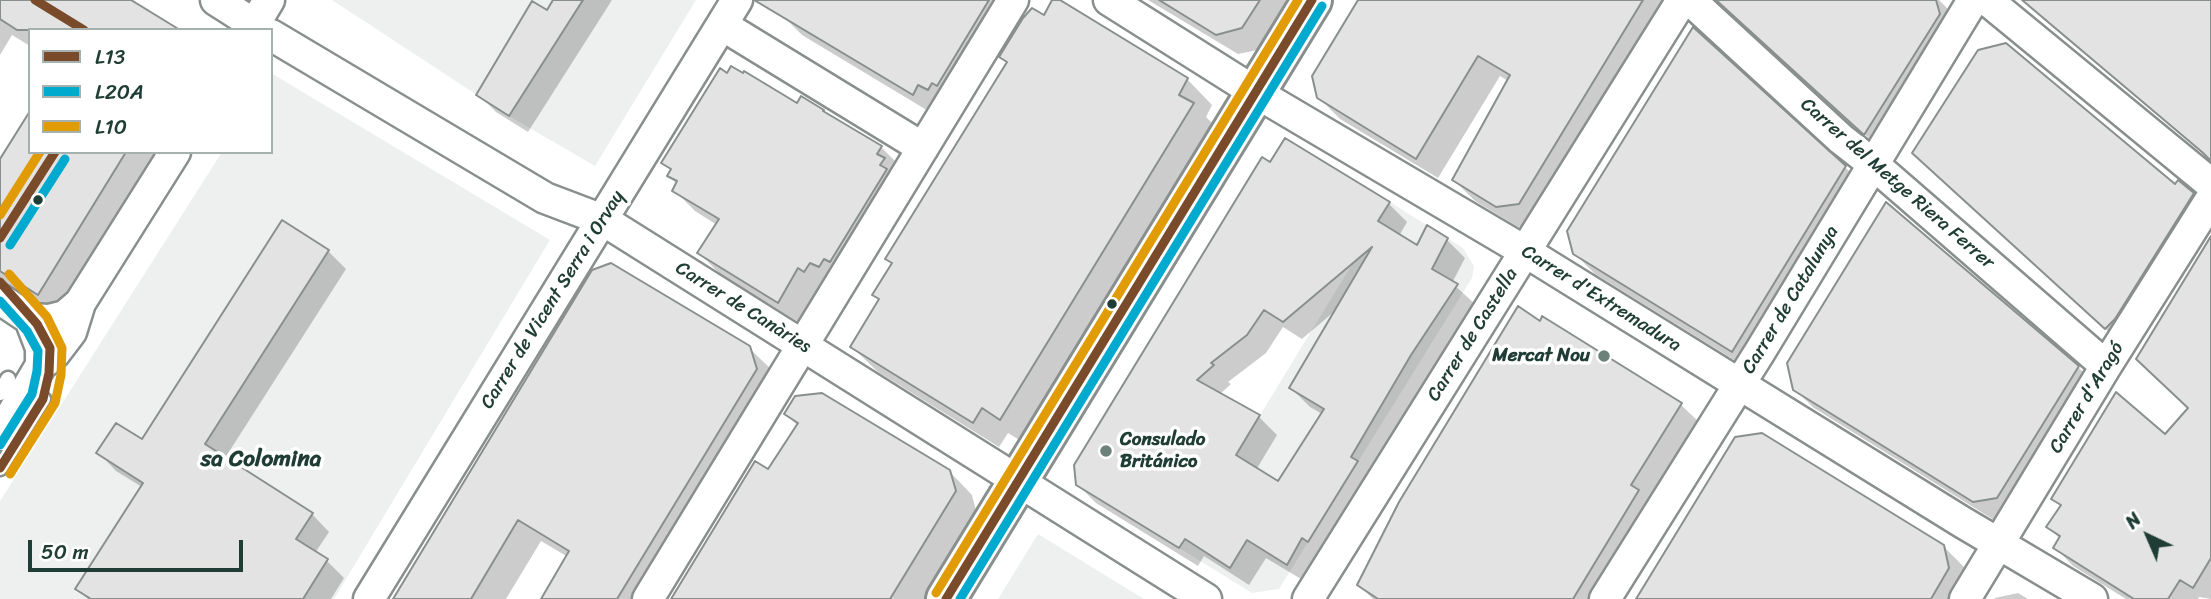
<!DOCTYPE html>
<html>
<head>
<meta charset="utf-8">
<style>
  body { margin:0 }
  #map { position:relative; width:2211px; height:599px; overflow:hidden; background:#fff; font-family:Sriracha,sans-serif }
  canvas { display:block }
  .legend { position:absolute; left:28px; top:28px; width:245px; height:126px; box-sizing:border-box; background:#fff; border:2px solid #a5b1ae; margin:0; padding:9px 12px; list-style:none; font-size:21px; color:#1f3d34 }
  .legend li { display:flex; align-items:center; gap:14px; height:35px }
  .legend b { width:35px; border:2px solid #a5b1ae }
  .north { position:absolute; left:2113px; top:501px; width:70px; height:70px; -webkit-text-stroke:5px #fff; paint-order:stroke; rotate:316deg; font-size:19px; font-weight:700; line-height:28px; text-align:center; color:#1f3d34 }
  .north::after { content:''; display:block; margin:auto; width:24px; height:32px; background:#1f3d34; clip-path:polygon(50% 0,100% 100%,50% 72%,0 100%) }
  .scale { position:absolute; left:28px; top:540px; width:215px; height:32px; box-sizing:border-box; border:4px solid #1f3d34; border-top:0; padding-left:9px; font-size:21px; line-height:24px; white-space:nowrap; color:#1f3d34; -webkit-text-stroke:5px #fff; paint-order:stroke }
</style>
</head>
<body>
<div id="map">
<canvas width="2211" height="599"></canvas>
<ul class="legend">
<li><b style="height:9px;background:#7a4b2a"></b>L13</li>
<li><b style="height:9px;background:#00a9ce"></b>L20A</li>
<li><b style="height:9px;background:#e19c05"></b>L10</li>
</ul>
<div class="north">N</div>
<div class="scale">50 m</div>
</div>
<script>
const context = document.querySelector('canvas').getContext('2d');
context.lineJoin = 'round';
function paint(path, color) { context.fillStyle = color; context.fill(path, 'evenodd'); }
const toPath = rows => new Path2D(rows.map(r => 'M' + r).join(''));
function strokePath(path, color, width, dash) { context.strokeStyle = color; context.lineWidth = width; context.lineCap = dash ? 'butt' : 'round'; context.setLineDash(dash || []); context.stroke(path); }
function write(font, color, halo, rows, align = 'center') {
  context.font = font + ' Sriracha,sans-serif'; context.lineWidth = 7; context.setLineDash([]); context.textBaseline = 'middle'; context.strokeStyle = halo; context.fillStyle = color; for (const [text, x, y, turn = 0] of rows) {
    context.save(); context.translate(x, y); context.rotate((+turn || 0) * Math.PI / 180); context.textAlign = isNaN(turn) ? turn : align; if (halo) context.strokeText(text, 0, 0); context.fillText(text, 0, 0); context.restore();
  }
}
paint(toPath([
  [332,0,696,0,595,166,509,116],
  [271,73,550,240,334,599,0,599,0,501,222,152,271,152],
  [1390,202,1463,248,1474,266,1472,278,1279,589,1252,593,1179,548],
  [1038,534,1144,599,998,599]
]), '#edf0ef');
paint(toPath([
  [0,0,128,0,30,30,30,46,12,35,0,55],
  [556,0,612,0,528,132,496,112,478,94,548,12],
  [775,0,1008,0,935,115,802,35,780,13],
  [1054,0,1187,79,1212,105,1206,117,1219,130,1026,444,1008,433,999,447,878,372,852,347,880,301,874,295,893,265,887,259,1008,63,1001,56,1044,17],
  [1148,0,1293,0,1263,49,1238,54],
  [1360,0,1677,0,1540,224,1518,227,1475,201,1454,180,1508,81,1500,76,1438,178,1340,119,1318,97],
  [1718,0,1939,0,1953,14,1884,152],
  [2026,0,2211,0,2211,160,2043,19],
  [798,105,881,147,902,168,826,292,820,288,800,323,720,274,699,253,717,225,695,211,674,190,677,184,669,176,672,171,664,162],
  [30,152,169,152,65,320,0,280,0,162],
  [1845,167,1865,187,1752,371,1595,274,1574,253],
  [1931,170,2190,199,2207,217,2123,345],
  [1389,204,1407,222,1399,236,1417,247,1447,240,1465,258,1452,283,1475,304,1429,374,1306,582,1266,558,1249,585,1204,556,1198,566,1096,503,1077,484,1076,466],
  [1336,310,1291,388,1310,407,1322,414,1279,484,1256,470,1277,435,1259,417,1219,395,1231,384,1228,382,1266,353,1283,327,1302,339],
  [1886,204,2078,367,2097,386,2016,516,1994,520,1814,408,1794,389],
  [2211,240,2211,599,2199,597,2198,599,2126,599,2073,566,2055,547,2060,539,2048,527,2061,507,2053,499,2165,436,2190,409],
  [328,251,346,269,225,458,312,514,329,532,315,553,327,561,344,578,331,599,88,599,77,588,142,487,116,471,99,453,143,441],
  [1543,318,1681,405,1699,422,1601,599,1373,599,1359,585],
  [749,348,772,370,652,599,543,599,568,557,541,541,506,599,399,599],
  [786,414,949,471,972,495,977,515,926,599,672,599,769,472,798,426],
  [1943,546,1964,567,1969,590,1963,599,1639,599],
  [2018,593,2028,599,1994,599,1995,598]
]), '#0003');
const building = toPath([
  [0,0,131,0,180,30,17,30,0,19,0,0],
  [553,0,583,0,509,116,476,95,532,1,547,10,553,0],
  [754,0,989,0,937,86,932,83,928,90,918,85,913,95,754,0],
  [1052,0,1060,0,1188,78,1179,95,1194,103,1000,420,982,408,973,423,850,347,879,299,872,295,892,263,885,259,1007,62,999,57,1023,18,1032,8,1044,15,1052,0],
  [1159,0,1260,0,1242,28,1216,35,1159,0],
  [1358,0,1643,0,1519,204,1496,207,1452,180,1510,75,1478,56,1416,159,1317,98,1312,76,1358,0],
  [1716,0,1936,0,1940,14,1864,135,1716,0],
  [2022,0,2211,0,2211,161,2202,152,2022,0],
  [1693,27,1846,166,1732,352,1573,254,1567,231,1693,27],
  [2006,43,2175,184,2178,180,2194,193,2115,319,2105,329,1912,153,1978,50,2006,43],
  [731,66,743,73,744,71,797,103,801,96,824,110,823,111,882,146,877,154,885,158,880,165,887,169,830,262,824,259,819,267,810,263,804,272,798,268,778,303,697,253,719,219,672,191,677,181,667,176,671,169,661,163,720,68,727,73,731,66],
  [30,111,30,152,126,152,38,295,0,271,0,159,30,111],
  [1285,138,1390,202,1378,221,1417,245,1427,225,1448,238,1432,269,1458,284,1411,355,1351,457,1358,461,1308,542,1302,538,1287,565,1247,540,1230,568,1185,539,1179,548,1076,485,1074,465,1262,157,1270,162,1285,138],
  [1372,247,1289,388,1324,409,1278,481,1236,455,1260,415,1197,380,1214,365,1211,363,1247,335,1264,310,1283,322,1372,247],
  [1886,202,2079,366,1997,498,1973,502,1793,390,1787,363,1886,202],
  [282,220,329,250,205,444,313,513,296,539,328,559,303,599,91,599,75,589,143,483,96,453,116,423,142,439,282,220],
  [2211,236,2211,558,2193,588,2180,580,2168,599,2134,599,2053,548,2060,536,2046,527,2061,505,2051,499,2116,392,2165,434,2188,408,2136,359,2211,236],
  [611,263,750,346,757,369,617,599,541,599,569,551,518,520,471,599,393,599,592,270,611,263],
  [1518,306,1540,321,1542,316,1682,403,1631,485,1639,490,1573,599,1378,599,1357,585,1399,502,1518,306],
  [822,393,950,470,956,491,890,599,671,599,755,461,768,469,798,423,784,414,795,396,822,393],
  [1762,433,1944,545,1949,568,1931,599,1636,599,1735,437,1762,433]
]);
paint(building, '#e2e3e2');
strokePath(building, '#898f8d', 2);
const lane = toPath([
  [0,393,8,379],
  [0,468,43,399]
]);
const street = toPath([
  [216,0,263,30],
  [1109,0,1255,92,1526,252,1962,522,2092,599],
  [1690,0,1841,139,1873,164,2106,366],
  [1987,0,2211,184],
  [722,25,923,148],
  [251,30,269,0],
  [271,35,545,198,603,220,1206,599],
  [0,299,30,319,49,320,65,316,80,303,175,152],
  [41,365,55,353,71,332,80,303],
  [0,435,41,365,41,348,30,319],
  [369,599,737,0],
  [648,599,1013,0],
  [1308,599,1682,0],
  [1605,599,1761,350,1973,0],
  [1965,599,2106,366,2211,199]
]);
const secondary = toPath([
  [946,599,1312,0]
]);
strokePath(lane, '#898f8d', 19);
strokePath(street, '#898f8d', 35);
strokePath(secondary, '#898f8d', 44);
strokePath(lane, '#fff', 14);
strokePath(street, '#fff', 30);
strokePath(secondary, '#fff', 38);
strokePath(toPath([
  [35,0,84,30],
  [0,238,55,152],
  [0,282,37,324,50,348,49,373,43,399,0,468],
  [946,599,1312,0]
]), '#7a4b2a', 9);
strokePath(toPath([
  [10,245,65,159],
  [0,301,27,331,38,351,37,371,32,394,0,445],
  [960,599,1322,6]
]), '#00a9ce', 9);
strokePath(toPath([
  [0,215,40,152],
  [9,274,47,317,62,348,61,375,55,403,10,474],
  [936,593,1298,0]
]), '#e19c05', 9);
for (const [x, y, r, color] of [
  [38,200,6,"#1f3d34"],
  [1112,304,6,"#1f3d34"],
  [1604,356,7,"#6d817b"],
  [1106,451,7,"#6d817b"]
]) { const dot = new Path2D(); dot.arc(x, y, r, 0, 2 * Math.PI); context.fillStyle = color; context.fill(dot); strokePath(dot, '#fff', 2.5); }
write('19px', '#1f3d34', '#fff', [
  ["Carrer del Metge Riera Ferrer",1897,184,41],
  ["Carrer d'Extremadura",1601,299,32],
  ["Carrer de Vicent Serra i Orvay",553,300,-58],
  ["Carrer de Catalunya",1791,300,-59],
  ["Carrer de Canàries",743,308,32],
  ["Carrer de Castella",1473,335,-58],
  ["Carrer d'Aragó",2087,398,-59]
]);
write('bold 19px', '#1f3d34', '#fff', [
  ["Mercat Nou",1590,356],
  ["Consulado",1120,440,"left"],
  ["Británico",1120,462,"left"]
], 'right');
write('bold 23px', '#1f3d34', '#fff', [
  ["sa Colomina",261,460]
]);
</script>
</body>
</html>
